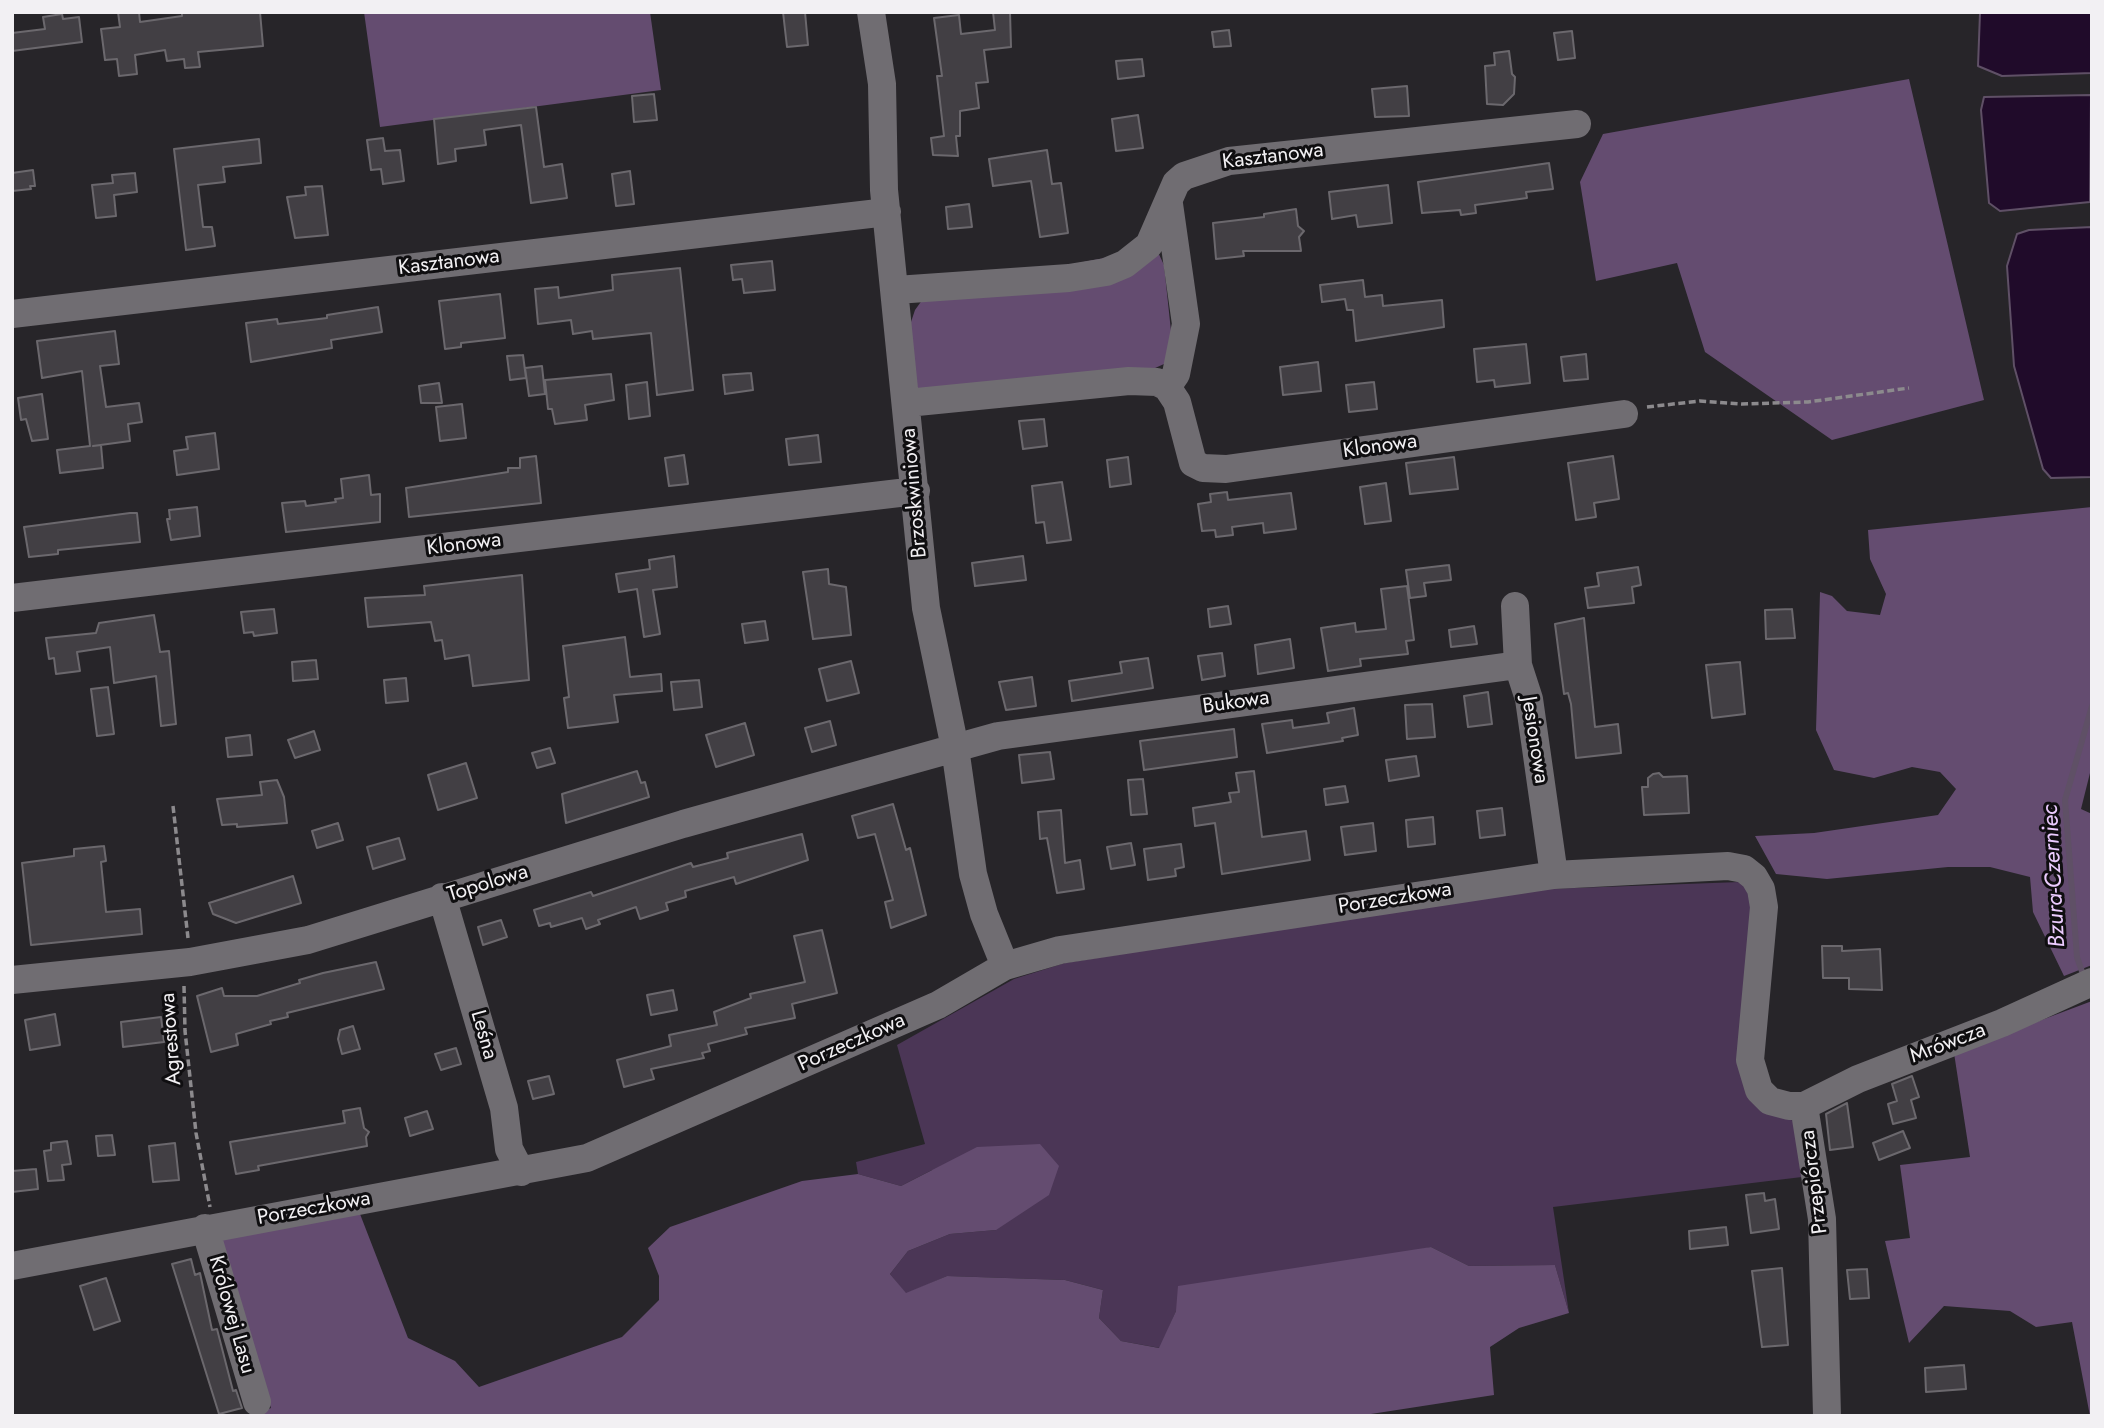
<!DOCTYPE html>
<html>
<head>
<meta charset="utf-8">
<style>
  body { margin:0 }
  #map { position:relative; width:2104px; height:1428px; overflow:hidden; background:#272529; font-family:Jost,sans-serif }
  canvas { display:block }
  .frame { position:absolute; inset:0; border:14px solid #f2f0f3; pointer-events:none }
</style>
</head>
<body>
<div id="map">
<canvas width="2104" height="1428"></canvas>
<div class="frame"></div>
</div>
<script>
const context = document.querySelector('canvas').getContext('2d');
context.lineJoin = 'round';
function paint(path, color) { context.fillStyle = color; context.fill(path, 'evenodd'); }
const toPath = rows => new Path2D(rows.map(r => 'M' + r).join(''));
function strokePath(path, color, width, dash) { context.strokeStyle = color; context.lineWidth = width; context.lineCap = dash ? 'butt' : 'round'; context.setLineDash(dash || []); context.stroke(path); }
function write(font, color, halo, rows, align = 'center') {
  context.font = font + ' Jost,sans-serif'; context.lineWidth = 6; context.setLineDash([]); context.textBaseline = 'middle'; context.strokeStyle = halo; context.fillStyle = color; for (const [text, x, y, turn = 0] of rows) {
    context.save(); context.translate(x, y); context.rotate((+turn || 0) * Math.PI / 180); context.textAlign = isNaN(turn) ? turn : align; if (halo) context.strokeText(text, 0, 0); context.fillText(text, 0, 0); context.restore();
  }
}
paint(toPath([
  [1740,882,1752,891,1740,1074,1796,1124,1802,1177,1553,1207,1569,1313,1555,1265,1469,1266,1431,1247,1176,1311,1160,1348,1121,1341,1099,1318,1103,1290,1065,1280,947,1276,906,1294,890,1274,908,1251,950,1234,996,1230,932,1170,901,1186,858,1174,856,1162,925,1144,897,1045,1014,979,1065,963,1520,890]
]), '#4b3656');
paint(toPath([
  [364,12,650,12,661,90,380,127],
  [1909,79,1984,400,1832,440,1705,352,1677,263,1596,281,1580,182,1603,134],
  [1156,248,1164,265,1173,350,1164,364,1144,373,918,391,907,334,915,310,928,292],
  [2092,507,2092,765,2081,809,2092,814,2092,965,2064,976,2033,912,2030,877,1990,867,1948,867,1827,879,1776,874,1755,836,1814,833,1938,815,1956,789,1940,772,1912,767,1874,778,1834,770,1816,730,1820,592,1832,596,1847,611,1880,615,1886,594,1870,559,1868,530],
  [2092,1001,2092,1416,2090,1416,2072,1322,2036,1327,2010,1311,1944,1306,1909,1343,1885,1241,1910,1238,1900,1165,1970,1157,1954,1053],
  [1040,1144,1059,1166,1049,1195,996,1230,950,1234,908,1251,890,1274,906,1293,947,1276,1065,1280,1103,1290,1099,1318,1121,1341,1159,1348,1176,1311,1178,1286,1431,1247,1469,1266,1555,1265,1569,1313,1519,1328,1490,1347,1494,1395,1358,1416,253,1416,271,1408,214,1240,360,1214,408,1338,455,1361,479,1387,622,1337,659,1300,659,1276,648,1248,670,1227,802,1181,858,1174,901,1186,977,1147]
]), '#644c70');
const water = toPath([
  [2092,12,2092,73,2002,76,1978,66,1980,13,2092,12],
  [2091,95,2090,202,2000,211,1989,203,1981,110,1984,97,2091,95],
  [2092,227,2092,477,2051,478,2043,469,2014,366,2007,266,2017,234,2029,230,2092,227]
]);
paint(water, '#200b2a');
strokePath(water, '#5f5066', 2);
strokePath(toPath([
  [2084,977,2077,957,2065,800,2092,706]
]), '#5f5066', 6);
const building = toPath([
  [118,12,139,12,140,22,182,16,182,12,260,12,263,46,198,52,200,67,185,68,184,59,167,61,165,50,135,55,137,74,119,76,117,59,105,60,101,29,120,27,118,12],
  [783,12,805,12,808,45,787,47,783,12],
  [993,12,1010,12,1011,47,984,50,988,82,976,83,979,108,960,111,960,136,956,136,958,156,933,155,931,138,944,136,937,76,942,76,934,18,959,15,961,34,995,30,993,12],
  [62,14,63,19,79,17,82,42,12,51,12,33,45,29,43,17,62,14],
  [1229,30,1231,46,1214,47,1212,32,1229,30],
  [1572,31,1575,58,1558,60,1554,33,1572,31],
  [1509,51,1512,74,1515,77,1514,94,1503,105,1487,104,1485,66,1495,65,1494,53,1509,51],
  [1142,59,1144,76,1118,79,1116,61,1142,59],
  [1407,86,1409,116,1375,117,1372,89,1407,86],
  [654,94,657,120,634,122,632,96,654,94],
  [536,107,544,167,562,164,567,198,531,203,521,125,484,130,486,145,455,149,456,161,438,164,434,119,536,107],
  [1138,115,1143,148,1116,151,1112,119,1138,115],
  [383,138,385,151,400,150,404,181,383,184,381,169,371,170,367,140,383,138],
  [259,139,261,163,223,167,225,182,198,185,203,227,212,227,215,246,186,250,174,149,259,139],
  [1047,150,1052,184,1061,183,1068,233,1040,237,1031,181,993,186,989,159,1047,150],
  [1549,163,1553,189,1526,192,1527,198,1475,205,1476,213,1461,215,1460,210,1422,213,1418,182,1549,163],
  [33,170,35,186,30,186,31,189,12,191,12,173,33,170],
  [630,171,634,204,616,206,612,174,630,171],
  [135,173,137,192,114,195,116,216,96,218,92,185,113,183,112,175,135,173],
  [1388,185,1392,223,1358,227,1356,215,1332,219,1329,192,1388,185],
  [322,186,328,235,295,238,287,197,306,195,305,187,322,186],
  [969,204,972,227,948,229,946,207,969,204],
  [1296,209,1298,226,1304,231,1299,237,1301,251,1243,251,1244,256,1216,259,1213,223,1264,217,1264,214,1296,209],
  [772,261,775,290,744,293,742,279,733,280,731,265,772,261],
  [680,268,693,390,657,395,651,333,593,339,592,331,573,334,571,320,538,324,535,289,558,287,559,298,613,290,612,275,680,268],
  [1363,280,1365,297,1382,295,1383,306,1442,300,1444,327,1356,341,1353,310,1347,310,1345,299,1322,302,1320,285,1363,280],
  [500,294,505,338,461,343,461,347,445,349,439,301,500,294],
  [378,307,382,332,331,340,332,348,251,362,246,323,277,319,278,324,327,318,327,315,378,307],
  [115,331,119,364,100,366,106,407,139,403,142,422,128,424,130,441,93,446,101,445,103,468,60,473,57,450,90,446,82,371,42,378,37,341,115,331],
  [1526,344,1530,383,1495,387,1494,380,1477,382,1474,349,1526,344],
  [1586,354,1588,379,1564,381,1561,357,1586,354],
  [523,355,526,378,510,380,507,356,523,355],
  [1318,362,1321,391,1283,395,1280,367,1318,362],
  [542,366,545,394,529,396,525,368,542,366],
  [751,373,753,390,725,394,723,375,751,373],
  [611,374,614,400,585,405,587,420,555,424,552,409,548,409,545,380,611,374],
  [647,382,650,416,629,419,626,385,647,382],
  [1374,382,1377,409,1349,412,1346,385,1374,382],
  [439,383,442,403,421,403,419,386,439,383],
  [42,394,48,439,32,441,26,419,21,420,18,398,42,394],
  [462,404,466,438,440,441,436,407,462,404],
  [1044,419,1047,446,1023,449,1019,421,1044,419],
  [215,433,219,469,177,475,174,451,188,449,186,437,215,433],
  [818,435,821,462,789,465,786,439,818,435],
  [684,455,688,484,669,486,665,458,684,455],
  [536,456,541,503,409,517,406,488,508,472,508,468,520,468,520,458,536,456],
  [1613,456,1619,499,1594,503,1596,517,1576,520,1568,463,1613,456],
  [1128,457,1131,484,1110,487,1107,460,1128,457],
  [1454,457,1458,489,1410,494,1406,463,1454,457],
  [369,475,371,495,380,494,380,522,286,532,282,503,305,501,306,506,336,502,335,499,343,498,341,479,369,475],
  [1062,482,1071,540,1047,543,1044,522,1036,523,1032,486,1062,482],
  [1386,483,1391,521,1365,524,1360,487,1386,483],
  [1227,492,1228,500,1291,493,1296,529,1264,533,1263,523,1232,527,1233,535,1216,537,1215,530,1202,531,1198,504,1211,502,1210,494,1227,492],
  [197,507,200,536,171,540,167,519,170,519,169,510,197,507],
  [130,513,137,513,140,542,58,550,58,554,29,557,24,527,130,513],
  [674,556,677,587,653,590,660,634,644,637,637,589,619,592,616,574,650,569,649,560,674,556],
  [1023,556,1026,580,975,586,972,563,1023,556],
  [1449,565,1451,580,1424,583,1426,596,1410,598,1406,570,1449,565],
  [1638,567,1641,585,1632,587,1634,603,1588,608,1585,588,1599,586,1597,573,1638,567],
  [828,569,829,584,846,587,851,635,813,639,803,572,828,569],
  [522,575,529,680,473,686,469,655,445,659,442,640,435,641,431,622,368,627,365,598,425,595,424,586,522,575],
  [1407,586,1414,640,1406,641,1408,654,1360,659,1361,666,1328,671,1321,628,1355,623,1356,632,1386,629,1381,589,1407,586],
  [1228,606,1231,624,1210,627,1208,609,1228,606],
  [274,609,277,633,254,636,253,632,244,633,241,612,274,609],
  [1792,609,1795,638,1766,639,1765,610,1792,609],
  [154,615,160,652,169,651,176,724,161,726,156,676,114,683,110,647,77,652,80,671,56,674,54,658,49,659,46,638,96,633,99,623,154,615],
  [1584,618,1595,727,1618,724,1621,753,1576,758,1571,704,1568,693,1564,694,1555,624,1584,618],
  [765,621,768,640,745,643,742,624,765,621],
  [1474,626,1477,644,1451,647,1449,630,1474,626],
  [625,637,630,677,661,674,662,691,614,695,618,722,568,728,564,698,569,697,563,646,625,637],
  [1290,639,1294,668,1258,674,1255,645,1290,639],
  [1222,653,1225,676,1202,680,1198,656,1222,653],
  [1148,658,1153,688,1072,701,1069,681,1122,673,1120,662,1148,658],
  [316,660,318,679,293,681,292,662,316,660],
  [851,661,859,693,827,701,819,669,851,661],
  [1740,662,1745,714,1712,718,1706,665,1740,662],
  [1032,677,1036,706,1006,710,999,682,1032,677],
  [406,678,408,701,386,703,384,680,406,678],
  [699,680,702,707,674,710,671,682,699,680],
  [108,687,114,734,97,736,91,689,108,687],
  [1488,692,1492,724,1468,727,1464,696,1488,692],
  [1432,704,1435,737,1407,739,1405,705,1432,704],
  [1354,708,1358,735,1342,738,1343,741,1267,753,1262,724,1292,720,1293,728,1329,723,1327,713,1354,708],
  [830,721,836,745,812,752,805,728,830,721],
  [745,723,754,755,716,767,706,735,745,723],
  [1234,729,1237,757,1144,770,1140,741,1234,729],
  [314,731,320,750,295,758,288,740,314,731],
  [250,735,252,755,228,757,226,738,250,735],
  [550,748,555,763,537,768,532,753,550,748],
  [1050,752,1054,779,1022,783,1019,755,1050,752],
  [1416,756,1419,776,1389,781,1386,760,1416,756],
  [466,763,477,798,438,810,428,775,466,763],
  [637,771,641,783,645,782,649,797,566,823,562,794,637,771],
  [1254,771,1262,837,1306,831,1310,860,1222,874,1215,823,1195,826,1193,808,1231,802,1229,793,1239,792,1236,773,1254,771],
  [1659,773,1663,777,1687,776,1689,813,1644,815,1642,787,1648,787,1648,778,1653,774,1659,773],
  [1143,779,1147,814,1131,815,1128,780,1143,779],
  [277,780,284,797,287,823,237,827,237,824,222,825,217,799,262,795,260,782,277,780],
  [1345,786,1348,802,1326,805,1324,789,1345,786],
  [893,804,906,850,910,848,926,915,891,928,885,902,893,900,875,834,858,838,852,816,893,804],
  [1502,808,1505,835,1480,838,1477,811,1502,808],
  [1061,810,1065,863,1080,860,1084,889,1057,893,1047,838,1040,839,1038,812,1061,810],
  [1433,817,1435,844,1408,847,1406,820,1433,817],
  [338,823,343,840,317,848,312,831,338,823],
  [1373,823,1376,851,1345,855,1341,827,1373,823],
  [802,834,808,860,736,884,734,877,685,891,686,897,666,903,668,910,640,919,636,907,598,920,600,924,586,929,582,918,551,927,550,923,539,926,534,910,591,892,593,896,691,863,693,867,728,858,727,853,802,834],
  [399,838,405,859,373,869,367,847,399,838],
  [1131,843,1135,865,1111,869,1107,847,1131,843],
  [1181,844,1184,867,1175,869,1176,876,1148,880,1144,849,1181,844],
  [104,846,106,861,101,862,106,912,140,909,142,934,31,945,22,863,74,856,74,849,104,846],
  [293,876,301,903,236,923,213,914,209,903,293,876],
  [501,920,507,937,483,945,478,927,501,920],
  [822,930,837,993,792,1004,795,1018,745,1028,747,1034,708,1044,710,1051,702,1053,704,1058,651,1069,654,1079,624,1087,617,1060,671,1046,669,1035,717,1025,714,1012,751,998,750,994,805,982,794,936,822,930],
  [1822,946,1842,946,1842,951,1880,949,1882,990,1849,989,1849,978,1823,978,1822,946],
  [376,962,384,989,287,1013,288,1017,270,1021,271,1024,236,1034,238,1045,211,1052,197,996,222,988,224,996,257,996,300,983,299,980,323,973,376,962],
  [673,990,677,1010,651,1015,647,995,673,990],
  [55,1014,60,1045,30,1050,25,1020,55,1014],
  [161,1017,164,1042,123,1047,121,1022,161,1017],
  [353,1026,360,1049,342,1054,338,1039,340,1030,353,1026],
  [456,1048,461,1064,441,1070,435,1054,456,1048],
  [549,1076,554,1094,533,1099,528,1081,549,1076],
  [1912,1076,1919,1097,1911,1100,1916,1118,1893,1124,1888,1104,1897,1101,1892,1084,1912,1076],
  [1847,1103,1853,1147,1830,1150,1826,1114,1847,1103],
  [360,1108,364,1128,369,1132,366,1137,367,1146,258,1166,259,1170,236,1174,230,1142,345,1123,343,1111,360,1108],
  [427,1111,433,1129,410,1136,405,1118,427,1111],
  [1903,1131,1910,1148,1879,1160,1873,1143,1903,1131],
  [112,1135,115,1155,98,1156,96,1136,112,1135],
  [67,1141,71,1164,62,1165,64,1180,48,1181,44,1151,51,1150,51,1143,67,1141],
  [175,1143,179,1180,153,1182,149,1146,175,1143],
  [36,1169,38,1189,12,1192,12,1171,36,1169],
  [1764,1193,1765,1201,1775,1199,1779,1229,1751,1233,1746,1195,1764,1193],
  [1726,1227,1728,1245,1690,1249,1689,1231,1726,1227],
  [191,1259,195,1275,200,1273,212,1330,217,1329,233,1391,236,1390,242,1408,219,1414,172,1264,191,1259],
  [1782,1268,1788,1345,1762,1347,1752,1271,1782,1268],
  [1867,1269,1869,1298,1850,1299,1847,1270,1867,1269],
  [106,1278,120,1321,94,1330,80,1286,106,1278],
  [1964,1365,1966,1389,1926,1392,1925,1368,1964,1365]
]);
paint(building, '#423f44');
strokePath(building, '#6b686d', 2);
strokePath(toPath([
  [1647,407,1700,401,1742,404,1808,402,1909,388],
  [173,806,188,938],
  [184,986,185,1031,196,1133,210,1207]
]), '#8c8a8d', 3.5, [7, 3.5]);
strokePath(toPath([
  [871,12,882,84,884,190,926,608,955,748,973,874,984,914,1005,966],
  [896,290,1069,278,1106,272,1125,264,1149,245,1176,183,1184,176,1229,161,1577,124],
  [12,314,887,212],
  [1167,387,1176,374,1186,324,1169,204],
  [907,403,1129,381,1157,382,1167,387,1177,402,1193,463,1203,468,1226,469,1624,414],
  [12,598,916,491],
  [1515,606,1518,665,1529,699,1554,875],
  [442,897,504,1108,509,1149,521,1172],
  [12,980,190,962,308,940,683,824,998,736,1518,665],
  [1804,1106,1822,1219,1827,1416],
  [205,1228,257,1402],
  [12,1266,587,1158,938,1005,1005,966,1060,950,1554,875,1728,866,1744,869,1754,877,1761,889,1764,907,1750,1060,1759,1090,1770,1101,1789,1106,1804,1106,1858,1079,2002,1023,2092,982]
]), '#706d72', 28);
write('21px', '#f2f0f3', '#0f0e10', [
  ["Kasztanowa",1273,157,-7],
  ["Kasztanowa",449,263,-7],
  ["Klonowa",1380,447,-8],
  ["Brzoskwiniowa",915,493,-95],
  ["Klonowa",464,545,-7],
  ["Bukowa",1236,703,-8],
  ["Jesionowa",1534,740,81],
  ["Topolowa",488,884,-17],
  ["Porzeczkowa",1395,899,-9],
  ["Leśna",483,1035,74],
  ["Agrestowa",172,1039,-94],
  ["Porzeczkowa",852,1043,-24],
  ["Mrówcza",1948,1044,-21],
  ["Przepiórcza",1815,1182,-97],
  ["Porzeczkowa",314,1209,-10],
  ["Królowej Lasu",231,1315,74]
]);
write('italic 23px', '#ebcbfe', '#0f0e10', [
  ["Bzura-Czerniec",2055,876,-93]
]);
</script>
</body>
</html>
